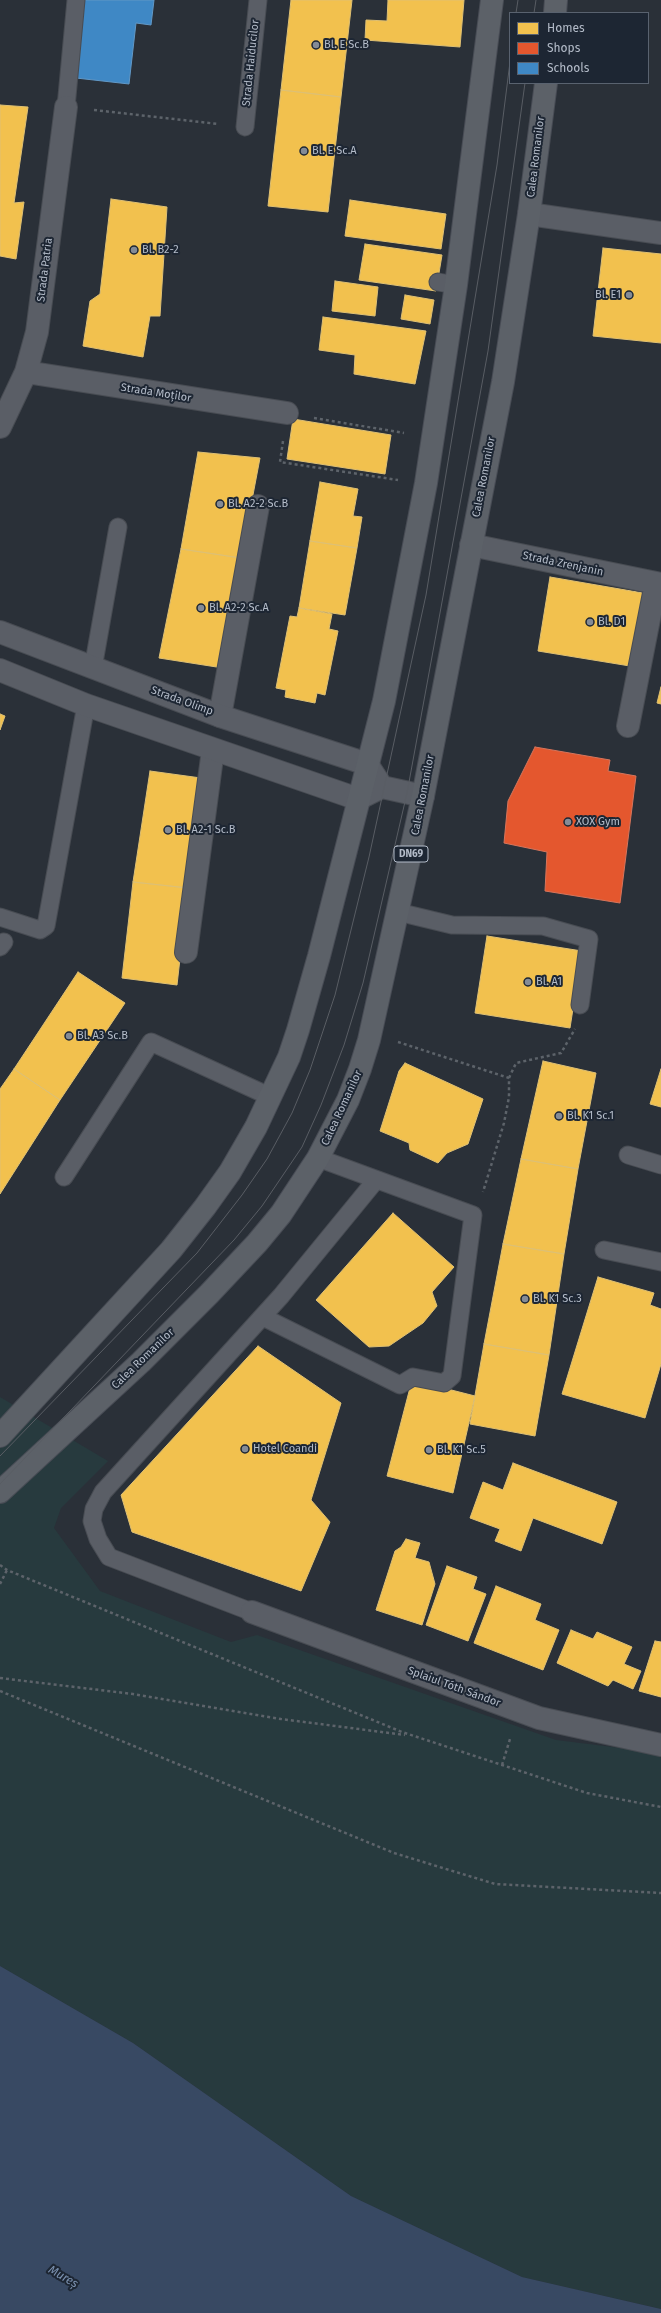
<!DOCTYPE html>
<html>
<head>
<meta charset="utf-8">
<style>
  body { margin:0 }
  #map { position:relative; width:661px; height:2313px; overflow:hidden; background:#2a3038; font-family:"Fira Sans",sans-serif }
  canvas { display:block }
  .legend { position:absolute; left:509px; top:12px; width:140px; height:72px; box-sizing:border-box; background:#1d2633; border:1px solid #59626f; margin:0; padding:5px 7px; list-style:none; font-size:12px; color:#b4bcc9 }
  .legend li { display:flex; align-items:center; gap:8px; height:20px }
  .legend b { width:20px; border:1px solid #59626f }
</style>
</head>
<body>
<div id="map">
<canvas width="661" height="2313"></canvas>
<ul class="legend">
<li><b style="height:11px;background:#f2c14e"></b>Homes</li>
<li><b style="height:11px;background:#e4572e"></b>Shops</li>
<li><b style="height:11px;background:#3f88c5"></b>Schools</li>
</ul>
</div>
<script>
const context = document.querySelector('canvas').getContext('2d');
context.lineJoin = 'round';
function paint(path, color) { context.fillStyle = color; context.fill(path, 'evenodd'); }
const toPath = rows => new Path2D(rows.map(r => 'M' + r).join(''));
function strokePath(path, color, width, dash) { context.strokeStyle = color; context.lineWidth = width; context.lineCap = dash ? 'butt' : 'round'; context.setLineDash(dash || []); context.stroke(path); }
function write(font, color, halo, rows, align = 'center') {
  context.font = font + ' "Fira Sans",sans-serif'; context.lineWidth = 4; context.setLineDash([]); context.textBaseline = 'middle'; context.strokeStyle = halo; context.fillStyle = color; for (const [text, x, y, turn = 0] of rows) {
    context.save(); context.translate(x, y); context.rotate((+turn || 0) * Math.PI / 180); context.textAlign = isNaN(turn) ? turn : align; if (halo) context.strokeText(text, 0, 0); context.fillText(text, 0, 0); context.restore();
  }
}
paint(toPath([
  [0,1397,108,1461,61,1508,54,1528,100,1591,231,1642,257,1635,556,1740,661,1753,661,2309,522,2277,351,2196,133,2043,0,1966]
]), '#273a3e');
paint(toPath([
  [0,1966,133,2043,351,2196,522,2277,661,2309,661,2313,0,2313]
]), '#384963');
const homes = toPath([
  [291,0,352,0,341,97,281,90,291,0],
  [388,0,464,0,460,47,365,40,366,20,387,21,388,0],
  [281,90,341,97,328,212,268,206,281,90],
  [0,105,28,107,14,203,24,202,16,259,0,256,0,105],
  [111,199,167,207,160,316,150,316,143,357,83,346,90,301,100,294,111,199],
  [350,200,446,214,441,249,345,236,350,200],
  [365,244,442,255,436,291,359,280,365,244],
  [603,248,661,254,661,343,593,336,603,248],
  [335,281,378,287,375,316,332,311,335,281],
  [405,295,434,300,430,324,401,319,405,295],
  [323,317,426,331,415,384,354,374,355,355,319,350,323,317],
  [293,419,391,435,385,474,287,459,293,419],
  [198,452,260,458,241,558,181,549,198,452],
  [320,482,358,489,353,516,362,517,357,548,310,541,320,482],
  [310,541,357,548,345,615,299,608,310,541],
  [181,549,241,558,223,668,159,658,181,549],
  [550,577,643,593,630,666,538,651,550,577],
  [299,608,332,614,329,629,338,631,325,695,317,693,315,703,285,697,286,690,276,688,290,616,297,617,299,608],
  [661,687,661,704,657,703,661,687],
  [0,714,5,716,0,730,0,714],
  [150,771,201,778,188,888,133,882,150,771],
  [133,882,188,888,177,985,122,978,133,882],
  [487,936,582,951,570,1028,475,1013,487,936],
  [78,972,125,1003,60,1100,14,1069,78,972],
  [543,1061,596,1073,578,1169,521,1159,543,1061],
  [405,1063,483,1099,468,1144,447,1153,438,1163,410,1150,409,1143,380,1131,399,1071,405,1063],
  [14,1069,60,1100,0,1194,0,1089,14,1069],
  [661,1069,661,1107,650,1104,661,1069],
  [521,1159,578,1169,564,1254,503,1244,521,1159],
  [393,1213,454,1267,432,1292,437,1306,423,1323,389,1346,369,1347,316,1300,393,1213],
  [503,1244,564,1254,549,1355,484,1344,503,1244],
  [598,1277,654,1293,650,1305,661,1309,661,1364,645,1418,562,1394,598,1277],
  [484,1344,549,1355,535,1436,470,1424,484,1344],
  [258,1346,341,1403,311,1500,330,1522,301,1591,132,1532,121,1495,258,1346],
  [412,1380,475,1396,453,1493,387,1476,412,1380],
  [513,1463,617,1502,602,1544,533,1518,521,1551,495,1541,500,1529,470,1518,483,1482,503,1490,513,1463],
  [406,1539,420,1543,415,1558,429,1562,435,1584,422,1625,376,1610,395,1551,401,1547,406,1539],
  [447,1566,477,1577,473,1589,486,1594,468,1641,426,1625,447,1566],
  [496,1586,541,1604,535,1620,559,1630,543,1670,474,1643,496,1586],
  [571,1630,593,1639,597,1632,632,1647,624,1664,641,1671,633,1689,613,1680,608,1686,557,1663,571,1630],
  [655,1641,661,1642,661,1697,639,1691,655,1641]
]);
paint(homes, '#f2c14e');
strokePath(homes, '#dfc073', 1);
const shops = toPath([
  [535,747,610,760,608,771,636,776,620,903,545,891,547,852,504,843,508,801,535,747]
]);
paint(shops, '#e4572e');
strokePath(shops, '#d6755c', 1);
const schools = toPath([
  [84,0,154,0,151,25,136,23,129,84,76,78,84,0]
]);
paint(schools, '#3f88c5');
strokePath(schools, '#6298c6', 1);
const service = toPath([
  [66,107,76,0],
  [245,127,258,0],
  [438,282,456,285],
  [93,668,118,527],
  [398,912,452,925,543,926,589,939,580,1005],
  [0,917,40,930,46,926,86,705],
  [0,947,4,942],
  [628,1155,661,1165],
  [64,1177,151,1042,271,1097],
  [604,1250,661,1262],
  [263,1317,400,1385,413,1377,444,1383,452,1376,473,1215,318,1158],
  [252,1612,109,1557,98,1539,92,1521,94,1509,103,1492,281,1296,376,1180]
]);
const pedestrian = toPath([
  [220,716,258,506],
  [186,952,213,750]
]);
const minor = toPath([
  [529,214,661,233],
  [26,372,287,413],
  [0,427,26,372,37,332,66,107],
  [471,545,661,584],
  [0,632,220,716,367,764,382,787,423,796],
  [0,670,86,705,358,799,376,790],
  [628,726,656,583],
  [252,1612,539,1718,661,1745]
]);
const primary = toPath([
  [555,13,556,0],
  [0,1436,171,1250,205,1207,230,1172,256,1127,289,1057,298,1030,319,956,384,701,426,483,456,285,492,0],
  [0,1492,141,1362,209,1294,257,1243,281,1214,318,1158,348,1100,360,1069,369,1040,423,796,503,382,529,214,546,83]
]);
strokePath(service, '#484c53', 19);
strokePath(pedestrian, '#484c53', 24);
strokePath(minor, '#484c53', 24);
strokePath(primary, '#484c55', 24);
strokePath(toPath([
  [94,110,218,124],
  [314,418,404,433],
  [283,441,280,462,398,480],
  [398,1042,509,1078,509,1097,504,1123,483,1192],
  [509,1078,516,1063,561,1053,575,1029],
  [0,1565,7,1570,402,1732,587,1793,661,1807],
  [0,1584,7,1570],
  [0,1678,133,1694,281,1719,405,1735],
  [0,1691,394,1853,495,1884,661,1893],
  [502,1765,510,1739]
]), '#5d636a', 2.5, [3, 3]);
strokePath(service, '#5a5e66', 17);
strokePath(pedestrian, '#5a5e66', 22);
strokePath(minor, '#5a5e66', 22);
strokePath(primary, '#5c6168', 22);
strokePath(toPath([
  [516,13,518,0],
  [534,13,536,0],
  [0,1456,197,1253,242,1195,267,1159,292,1113,310,1070,335,995,369,857,426,595,497,165,510,62],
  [0,1484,234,1240,262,1206,302,1147,321,1105,344,1045,363,983,407,793,488,351,525,83]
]), '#595d64', 1);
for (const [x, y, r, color] of [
  [316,45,4,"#848b96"],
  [304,151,4,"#848b96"],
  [134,250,4,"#848b96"],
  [629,295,4,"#848b96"],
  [220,504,4,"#848b96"],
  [201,608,4,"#848b96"],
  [590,622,4,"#848b96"],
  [568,822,4,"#848b96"],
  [168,830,4,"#848b96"],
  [528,982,4,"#848b96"],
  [69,1036,4,"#848b96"],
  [559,1116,4,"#848b96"],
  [525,1299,4,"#848b96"],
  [245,1449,4,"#848b96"],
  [429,1450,4,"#848b96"]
]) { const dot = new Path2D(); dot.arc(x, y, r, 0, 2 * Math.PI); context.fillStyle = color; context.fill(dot); strokePath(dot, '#1d2633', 1.5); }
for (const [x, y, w] of [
  [411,854,34]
]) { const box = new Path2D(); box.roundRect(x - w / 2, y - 8, w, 16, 3); context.fillStyle = '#1d2633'; context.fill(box); strokePath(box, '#b4bcc9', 1); }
write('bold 10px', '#b4bcc9', null, [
  ["DN69",411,854]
]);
write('11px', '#b4bcc9', '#1d2633', [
  ["Bl. E Sc.B",324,45],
  ["Bl. E Sc.A",312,151],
  ["Bl. B2-2",142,250],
  ["Bl. E1",621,295,"right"],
  ["Bl. A2-2 Sc.B",228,504],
  ["Bl. A2-2 Sc.A",209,608],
  ["Bl. D1",598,622],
  ["XOX Gym",576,822],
  ["Bl. A2-1 Sc.B",176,830],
  ["Bl. A1",536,982],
  ["Bl. A3 Sc.B",77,1036],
  ["Bl. K1 Sc.1",567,1116],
  ["Bl. K1 Sc.3",533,1299],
  ["Hotel Coandi",253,1449],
  ["Bl. K1 Sc.5",437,1450]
], 'left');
write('11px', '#b4bcc9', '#1d2633', [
  ["Strada Haiducilor",251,63,-84],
  ["Calea Romanilor",536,157,-83],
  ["Strada Patria",45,270,-83],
  ["Strada Moților",156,393,9],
  ["Calea Romanilor",484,477,-79],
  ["Strada Zrenjanin",563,564,12],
  ["Strada Olimp",182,701,20],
  ["Calea Romanilor",423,795,-79],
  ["Calea Romanilor",342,1108,-65],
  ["Calea Romanilor",143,1359,-44],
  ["Splaiul Tóth Sándor",454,1687,20]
]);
write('italic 12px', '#7c92b1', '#1d2633', [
  ["Mureș",63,2277,30]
]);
</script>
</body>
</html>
